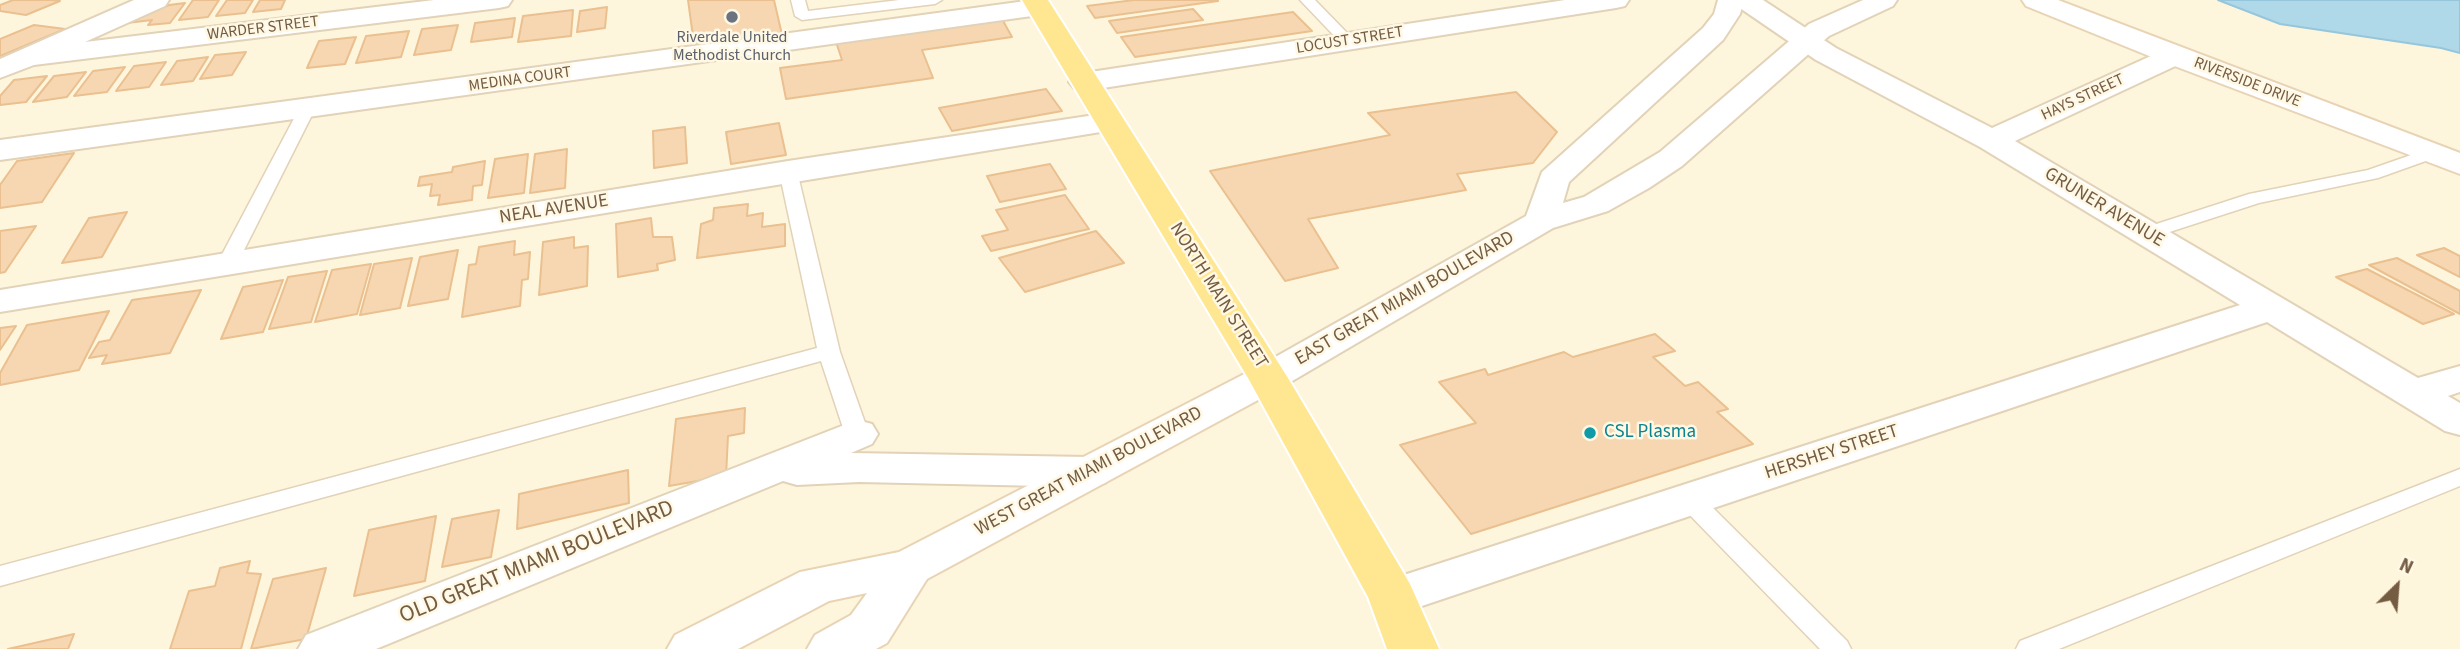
<!DOCTYPE html>
<html>
<head>
<meta charset="utf-8">
<style>
  body { margin:0 }
  #map { position:relative; width:2460px; height:649px; overflow:hidden; background:#fef6dc; font-family:"Source Sans 3",sans-serif }
  canvas { display:block }
  .north { position:absolute; left:2362px; top:551px; width:70px; height:70px; -webkit-text-stroke:5px #fff8e4; paint-order:stroke; rotate:25deg; font-size:19px; font-weight:700; line-height:28px; text-align:center; color:#745c43 }
  .north::after { content:''; display:block; margin:auto; width:24px; height:32px; background:#745c43; clip-path:polygon(50% 0,100% 100%,50% 72%,0 100%) }
</style>
</head>
<body>
<div id="map">
<canvas width="2460" height="649"></canvas>
<div class="north">N</div>
</div>
<script>
const context = document.querySelector('canvas').getContext('2d');
context.lineJoin = 'round';
function paint(path, color) { context.fillStyle = color; context.fill(path, 'evenodd'); }
const toPath = rows => new Path2D(rows.map(r => 'M' + r).join(''));
function strokePath(path, color, width, dash) { context.strokeStyle = color; context.lineWidth = width; context.lineCap = dash ? 'butt' : 'round'; context.setLineDash(dash || []); context.stroke(path); }
function write(font, color, halo, rows, align = 'center') {
  context.font = font + ' "Source Sans 3",sans-serif'; context.lineWidth = 5; context.setLineDash([]); context.textBaseline = 'middle'; context.strokeStyle = halo; context.fillStyle = color; for (const [text, x, y, turn = 0] of rows) {
    context.save(); context.translate(x, y); context.rotate((+turn || 0) * Math.PI / 180); context.textAlign = isNaN(turn) ? turn : align; if (halo) context.strokeText(text, 0, 0); context.fillText(text, 0, 0); context.restore();
  }
}
const water = toPath([
  [2218,0,2460,0,2460,53,2441,48,2280,24,2218,0]
]);
paint(water, '#afd8e8');
strokePath(water, '#95c6db', 2);
const building = toPath([
  [13,0,51,0,60,1,26,15,0,11,0,5,13,0],
  [193,0,219,0,208,17,179,20,193,0],
  [227,0,253,0,245,13,216,16,227,0],
  [260,0,285,0,281,9,253,12,260,0],
  [688,0,774,0,783,39,695,51,688,0],
  [1134,0,1217,0,1218,1,1095,18,1087,6,1134,0],
  [185,3,170,23,148,25,152,20,127,23,169,5,185,3],
  [607,7,605,28,577,32,580,11,607,7],
  [1193,9,1203,20,1117,33,1109,21,1193,9],
  [573,10,571,36,518,42,523,16,573,10],
  [1293,12,1312,31,1135,57,1121,37,1293,12],
  [515,18,512,37,471,42,475,23,515,18],
  [1002,19,1012,37,922,50,933,78,786,99,780,68,842,60,836,42,1002,19],
  [34,25,65,29,0,56,0,39,34,25],
  [458,25,451,50,414,55,422,29,458,25],
  [409,31,401,57,356,63,366,36,409,31],
  [356,37,345,64,307,68,319,41,356,37],
  [246,52,232,75,200,79,215,55,246,52],
  [208,57,193,81,161,85,177,61,208,57],
  [166,62,149,87,116,91,134,66,166,62],
  [125,67,107,92,74,96,93,71,125,67],
  [86,72,67,97,33,102,54,76,86,72],
  [47,76,26,102,0,105,0,96,14,80,47,76],
  [1046,89,1062,111,952,131,939,108,1046,89],
  [1516,92,1557,132,1533,163,1457,174,1466,190,1308,219,1338,268,1285,281,1210,171,1390,135,1368,113,1516,92],
  [779,123,786,155,731,164,726,132,779,123],
  [685,127,687,163,654,168,653,131,685,127],
  [567,149,565,188,530,193,535,154,567,149],
  [74,153,42,202,0,208,0,185,17,161,74,153],
  [528,154,524,193,488,198,495,159,528,154],
  [485,161,482,185,473,186,472,200,438,205,440,195,430,196,432,184,418,186,420,177,452,172,453,167,485,161],
  [1050,164,1066,189,1000,202,987,176,1050,164],
  [1065,195,1089,229,991,251,982,236,1008,230,996,210,1065,195],
  [748,204,747,216,763,213,762,227,785,224,785,246,697,258,701,224,713,220,714,208,748,204],
  [127,212,102,257,62,263,89,218,127,212],
  [651,218,653,237,672,237,675,260,657,264,658,270,618,277,616,224,651,218],
  [36,226,5,272,0,273,0,231,36,226],
  [1096,231,1124,263,1025,292,999,258,1096,231],
  [574,237,574,248,588,246,587,286,539,295,543,242,574,237],
  [515,241,514,255,530,252,528,279,522,280,520,306,462,317,469,265,476,264,479,247,515,241],
  [2444,248,2460,256,2460,277,2417,255,2444,248],
  [458,250,448,299,408,306,420,257,458,250],
  [412,258,400,308,360,315,374,264,412,258],
  [2397,258,2460,291,2460,314,2369,265,2397,258],
  [371,264,357,314,315,322,332,270,371,264],
  [2367,269,2454,314,2423,324,2336,277,2367,269],
  [327,271,311,322,269,329,288,277,327,271],
  [283,280,263,332,221,339,243,287,283,280],
  [201,290,170,353,102,364,107,355,89,358,99,342,110,340,132,300,201,290],
  [109,311,79,370,0,385,0,373,27,325,109,311],
  [16,326,0,350,0,328,16,326],
  [1655,334,1675,351,1653,357,1685,386,1698,382,1728,409,1717,412,1753,444,1471,534,1400,445,1476,423,1439,382,1485,369,1488,375,1564,352,1573,357,1655,334],
  [745,408,744,433,728,436,726,476,669,486,676,419,745,408],
  [628,470,629,503,517,529,519,494,628,470],
  [499,510,491,557,442,567,452,519,499,510],
  [436,516,425,581,354,596,369,530,436,516],
  [250,561,247,573,261,574,241,649,170,649,189,591,215,586,220,568,250,561],
  [326,568,306,639,251,649,273,579,326,568],
  [74,634,68,649,8,649,74,634]
]);
paint(building, '#f6d7b1');
strokePath(building, '#eac090', 2);
const service = toPath([
  [791,0,805,0,808,11,899,0,942,0,935,4,802,20,795,16,791,0],
  [1300,0,1315,0,1352,38,1355,41,1352,44,1342,44,1300,0],
  [307,104,315,109,237,264,234,268,227,270,220,268,217,264,299,109,307,104],
  [2431,148,2440,153,2437,157,2378,178,2259,203,2148,239,2138,233,2141,229,2249,194,2368,170,2431,148],
  [788,166,797,171,840,352,869,434,865,439,857,442,849,439,845,434,821,361,0,586,0,566,817,348,779,171,788,166],
  [2460,469,2460,486,2059,649,2016,649,2020,641,2460,469],
  [1690,491,1699,494,1847,641,1851,649,1820,649,1681,506,1678,500,1681,494,1690,491]
]);
const minor = toPath([
  [134,0,169,0,165,6,85,42,434,0,512,0,508,6,499,8,34,65,0,78,0,59,134,0],
  [1033,0,1048,1,1052,7,1048,13,1039,15,0,160,0,140,1033,0],
  [1565,0,1629,0,1625,6,1616,8,1084,91,1074,88,1069,82,1074,76,1084,73,1565,0],
  [1733,0,1763,0,1836,48,1992,128,2164,50,2174,48,2184,50,2188,56,2184,62,2015,141,2418,378,2460,366,2460,392,2448,396,2460,403,2460,435,2445,431,2267,322,1410,610,1393,615,1376,610,1368,597,1376,584,2240,305,1980,147,1816,60,1737,6,1733,0],
  [1108,113,1119,115,1123,122,1119,129,0,312,0,290,788,161,1108,113],
  [857,420,872,424,878,434,872,444,851,453,1089,457,1105,461,1111,472,1105,483,1089,487,859,482,797,485,783,481,376,649,298,649,306,635,857,420]
]);
const tertiary = toPath([
  [1718,0,1744,0,1740,14,1723,40,1569,182,1563,203,1584,197,1660,152,1809,24,1863,0,1897,0,1893,6,1829,36,1682,166,1649,188,1608,211,1553,228,1282,387,1268,391,1254,387,1248,378,1254,369,1526,216,1542,172,1703,28,1714,14,1718,0]
]);
const secondary = toPath([
  [2022,0,2058,0,2460,153,2460,174,2164,62,2026,6,2022,0],
  [1268,365,1282,369,1288,378,1282,387,927,579,887,643,876,649,807,649,815,635,851,615,867,593,829,601,738,649,667,649,675,635,800,572,899,552,1254,369,1268,365]
]);
const primary = toPath([
  [1022,0,1048,0,1288,378,1410,584,1439,649,1387,649,1368,597,1248,378,1022,0]
]);
strokePath(service, '#e2d2b8', 3);
strokePath(minor, '#e2d2b8', 4);
strokePath(tertiary, '#e2d2b8', 4);
strokePath(secondary, '#e8d4b5', 4);
strokePath(primary, '#fff', 4);
paint(service, '#fff');
paint(minor, '#fff');
paint(tertiary, '#fff');
paint(secondary, '#fff');
paint(primary, '#ffe792');
for (const [x, y, r, color] of [
  [732,17,7,"#6b7280"],
  [1590,433,7,"#0f9aa8"]
]) { const dot = new Path2D(); dot.arc(x, y, r, 0, 2 * Math.PI); context.fillStyle = color; context.fill(dot); strokePath(dot, '#fff8e4', 2.5); }
write('16px', '#745c43', '#fff8e4', [
  ["WARDER STREET",263,29,-7],
  ["LOCUST STREET",1350,41,-9],
  ["MEDINA COURT",520,80,-8],
  ["RIVERSIDE DRIVE",2247,83,21],
  ["HAYS STREET",2083,98,-25]
]);
write('16px', '#5b616d', '#fff8e4', [
  ["Riverdale United",732,38],
  ["Methodist Church",732,56]
]);
write('19px', '#745c43', '#fff8e4', [
  ["GRUNER AVENUE",2104,208,31],
  ["NEAL AVENUE",554,210,-9],
  ["NORTH MAIN STREET",1218,296,58],
  ["EAST GREAT MIAMI BOULEVARD",1405,299,-30],
  ["HERSHEY STREET",1832,453,-18],
  ["WEST GREAT MIAMI BOULEVARD",1089,472,-28]
]);
write('19px', '#0d838f', '#fff8e4', [
  ["CSL Plasma",1604,433]
], 'left');
write('23px', '#745c43', '#fff8e4', [
  ["OLD GREAT MIAMI BOULEVARD",537,563,-22]
]);
</script>
</body>
</html>
